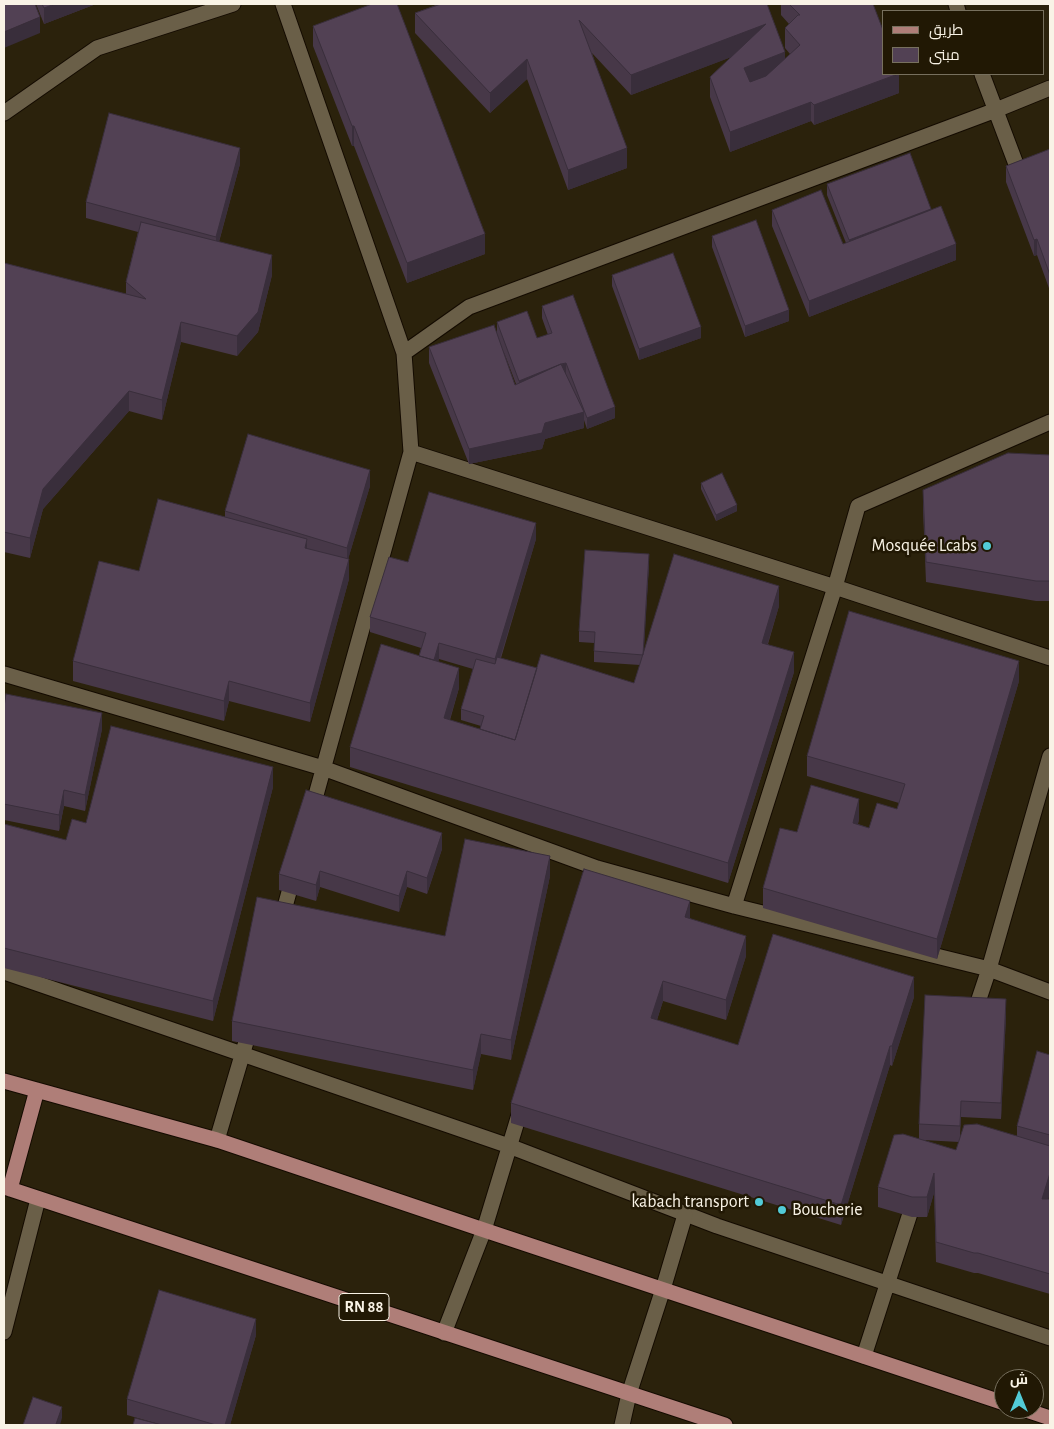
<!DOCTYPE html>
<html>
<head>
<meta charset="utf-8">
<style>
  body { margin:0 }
  #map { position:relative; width:1054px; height:1429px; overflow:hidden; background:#2b220c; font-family:"Alegreya Sans",Cairo,sans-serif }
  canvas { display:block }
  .frame { position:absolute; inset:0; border:5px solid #f9f3e6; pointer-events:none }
  .legend { position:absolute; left:882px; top:10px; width:162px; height:65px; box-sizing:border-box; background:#211804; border:1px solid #77705e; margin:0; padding:6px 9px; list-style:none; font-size:15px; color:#f9f3e6 }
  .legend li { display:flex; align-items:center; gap:10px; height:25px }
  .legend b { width:25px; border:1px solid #77705e }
  .north { position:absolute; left:994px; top:1369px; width:50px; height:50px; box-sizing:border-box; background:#211804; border:1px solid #77705e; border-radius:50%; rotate:0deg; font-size:14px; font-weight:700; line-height:20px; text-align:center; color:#f9f3e6 }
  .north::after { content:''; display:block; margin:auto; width:18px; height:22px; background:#52cbd7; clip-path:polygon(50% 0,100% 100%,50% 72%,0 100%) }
</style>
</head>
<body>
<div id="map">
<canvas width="1054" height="1429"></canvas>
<div class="frame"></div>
<ul class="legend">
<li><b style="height:6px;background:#af7e78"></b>طريق</li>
<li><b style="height:14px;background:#524154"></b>مبنى</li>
</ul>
<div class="north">ش</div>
</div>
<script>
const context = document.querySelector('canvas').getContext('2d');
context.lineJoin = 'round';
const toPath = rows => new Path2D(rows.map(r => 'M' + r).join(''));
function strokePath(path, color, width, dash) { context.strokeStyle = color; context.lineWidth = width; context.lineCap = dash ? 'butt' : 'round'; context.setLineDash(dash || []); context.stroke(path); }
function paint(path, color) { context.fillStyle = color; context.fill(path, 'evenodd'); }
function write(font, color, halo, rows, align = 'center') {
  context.font = font + ' "Alegreya Sans",sans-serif'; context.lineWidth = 5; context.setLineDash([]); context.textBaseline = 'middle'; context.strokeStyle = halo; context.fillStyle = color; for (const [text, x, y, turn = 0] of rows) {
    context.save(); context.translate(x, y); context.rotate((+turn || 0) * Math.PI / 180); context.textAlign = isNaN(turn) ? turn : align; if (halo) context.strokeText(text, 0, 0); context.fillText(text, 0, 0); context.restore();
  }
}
const street = toPath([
  [283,4,404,353,411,452,311,813],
  [956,4,958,11],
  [982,74,1022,180],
  [4,113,97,48,233,4],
  [404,353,469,307,996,110,1050,88],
  [411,452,835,587,1050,658],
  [4,674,323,768,597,868,734,906,989,969,1050,992],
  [734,906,835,587,858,506,1050,422],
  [281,921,294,874],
  [4,972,509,1146,717,1226,1050,1338],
  [973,1017,989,969,1050,756],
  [217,1140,251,1025],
  [4,1332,38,1199],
  [444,1333,484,1230,522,1105],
  [864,1356,915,1198]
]);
const secondary = toPath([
  [622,1425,629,1394,663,1289,685,1215]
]);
const primary = toPath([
  [4,1081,217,1140,484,1230,1004,1403],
  [4,1187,725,1425],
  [10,1189,37,1090],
  [1023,1409,1050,1418]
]);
strokePath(street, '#140b00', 17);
strokePath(secondary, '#140b00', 17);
strokePath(primary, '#140b00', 17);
strokePath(street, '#6a5f48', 15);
strokePath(secondary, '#6a5f48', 15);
strokePath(primary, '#af7e78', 15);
paint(toPath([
  [36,4,96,4,44,24],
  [439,4,767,4,785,59,790,54,785,48,785,28,789,24,781,15,781,4,873,4,899,93,814,125,811,121,730,152,710,97,710,77,731,57,631,95,592,53,627,168,568,190,527,79,490,113,415,33,415,13],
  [313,26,485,254,407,283,354,146,352,146,313,46],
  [1050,149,1050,291,1037,255,1034,256,1006,182,1006,166],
  [240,164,219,242,272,275,258,332,237,356,181,342,162,420,129,411,43,509,30,558,4,552,4,263,126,294,126,282,138,232,86,218,86,202],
  [827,184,931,210,956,260,809,317,772,226,772,210,843,244,846,243,827,195],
  [712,236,789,321,745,337,712,247],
  [612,275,701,338,639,360,612,286],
  [542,306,615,418,587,429,584,420,584,428,545,439,542,449,469,464,429,363,429,347,497,332,497,322,537,338,548,335,542,318],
  [503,350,516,384,515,385],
  [1050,455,1050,601,1036,601,926,582,923,510,923,490],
  [701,483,737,511,716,521,701,489],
  [370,486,348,559,349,579,310,722,229,701,224,721,73,681,73,661,139,571,225,517,225,511],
  [536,539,501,658,537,668,634,683,640,665,594,662,594,643,579,642,579,631,649,565,643,653,779,606,768,644,794,672,728,883,350,767,350,747,419,656,421,648,370,632,370,617,408,562],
  [439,659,473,669,461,709,461,720,481,726,480,729,450,720,459,688,438,662],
  [1019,681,937,959,763,908,763,888,797,832,859,819,858,824,869,828,897,809,899,803,807,776,807,756],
  [4,707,102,729,85,811,64,806,59,831,4,820],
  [273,787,213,1021,4,968,4,824,66,840,86,823],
  [442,849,427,894,407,887,399,912,320,887,316,901,279,890,279,874],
  [550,876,511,1060,481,1054,473,1090,232,1041,232,1021,445,936],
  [690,918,746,956,726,1020,663,1001,657,1020,738,1045,914,997,892,1066,890,1065,841,1225,511,1123,511,1103],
  [1006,1015,1001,1119,961,1117,960,1136,1017,1136,1017,1126,1050,1055,1050,1193,1048,1199,1050,1199,1050,1294,978,1273,974,1273,936,1262,934,1193,927,1217,912,1217,878,1207,878,1187,919,1139,919,1124],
  [923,1140,959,1142,956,1150],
  [256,1335,230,1425,162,1425,127,1415,127,1399]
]), '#473848');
paint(toPath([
  [55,4,96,4,44,24,44,8],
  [40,17,40,33,4,48,4,32],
  [766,24,766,44,631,95,631,75],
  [785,52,785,72,744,88,744,68],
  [527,59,527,79,490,113,490,93],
  [899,74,899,93,814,125,814,105],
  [811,102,811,121,730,152,730,132],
  [352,126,354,126,354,146,352,146],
  [240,148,240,164,216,252,216,237],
  [627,148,627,168,568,190,568,170],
  [931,209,931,220,849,251,849,240],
  [485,234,485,254,407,283,407,263],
  [1037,239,1037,255,1034,256,1034,240],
  [956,244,956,260,809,317,809,301],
  [272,255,272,275,258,332,237,356,237,336],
  [789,310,789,321,745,337,745,326],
  [181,322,181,342,162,420,162,400],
  [701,327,701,338,639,360,639,349],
  [566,363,566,374,519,392,519,381],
  [129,391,129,411,43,509,30,558,30,538,43,489],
  [615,407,615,418,587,429,587,418],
  [584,412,584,428,545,439,542,449,469,464,469,449,545,423],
  [370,470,370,486,347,563,347,548],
  [737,505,737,511,716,521,716,515],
  [536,523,536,539,495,675,495,659],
  [307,539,307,559,305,548],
  [649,554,649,565,643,666,643,655],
  [349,559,349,579,310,722,310,703],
  [779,586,779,606,762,662,762,643],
  [439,643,439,659,434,678,434,662],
  [794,652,794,672,728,883,728,863],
  [1019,661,1019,681,937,959,937,939],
  [459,668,459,688,444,738,444,718],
  [229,681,229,701,224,721,224,701],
  [102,713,102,729,85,811,85,795],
  [273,767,273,787,213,1021,213,1001],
  [64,790,64,806,59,831,59,815],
  [859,799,859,819,853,843,853,823],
  [442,833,442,849,427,894,427,878],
  [550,856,550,876,511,1060,511,1040],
  [320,871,320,887,316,901,316,885],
  [407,871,407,887,399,912,399,896],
  [690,901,690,921,685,917],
  [746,936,746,956,726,1020,726,1000],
  [914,977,914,997,892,1066,892,1046],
  [663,981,663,1001,651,1038,651,1018],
  [1006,999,1006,1015,1001,1119,1001,1103],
  [481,1034,481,1054,473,1090,473,1070],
  [890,1046,890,1065,841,1225,841,1205],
  [934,1173,934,1193,927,1217,927,1197],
  [1050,1173,1050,1193,1042,1219,1042,1199],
  [256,1319,256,1335,230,1425,225,1425],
  [62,1407,62,1418,60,1425,56,1425]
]), '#392e3b');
const building = toPath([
  [4,4,35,4,40,17,4,32,4,4],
  [42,4,55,4,44,8,42,4],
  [372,4,397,4,485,234,407,263,354,126,352,126,313,26,372,4],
  [441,4,767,4,785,52,744,68,750,82,766,76,800,45,785,28,798,15,800,15,789,4,873,4,883,30,883,74,898,74,814,105,811,102,730,132,710,77,766,24,631,75,579,20,627,148,568,170,527,59,490,93,415,13,441,4],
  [109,113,240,148,216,237,86,202,109,113],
  [1050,149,1050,275,1037,239,1034,240,1006,166,1050,149],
  [910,153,931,209,849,240,827,184,910,153],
  [821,190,843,244,941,206,956,244,809,301,772,210,821,190],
  [756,220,789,310,745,326,712,236,756,220],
  [141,222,272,255,258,312,237,336,181,322,162,400,129,391,43,489,30,538,4,532,4,263,146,299,126,282,141,222],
  [673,253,701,327,639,349,612,275,673,253],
  [573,295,615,407,587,418,566,363,561,364,519,381,497,322,527,311,537,338,552,333,542,306,573,295],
  [494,325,515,385,561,364,584,412,545,423,542,433,469,449,429,347,494,325],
  [248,434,370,470,347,548,225,511,248,434],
  [1008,453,1050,455,1050,581,1036,581,926,562,923,490,1008,453],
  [722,473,737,505,716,515,701,483,722,473],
  [429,492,536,523,495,659,439,643,434,660,419,656,426,633,370,617,389,557,408,562,429,492],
  [158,499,307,539,305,548,349,559,310,703,229,681,224,701,73,661,99,561,139,571,158,499],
  [585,550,649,554,643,655,594,651,595,632,579,631,585,550],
  [674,554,779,586,762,643,794,652,728,863,350,747,381,644,459,668,444,718,515,740,541,654,634,683,674,554],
  [849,611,1019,661,937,939,763,888,780,828,797,832,811,785,859,799,853,823,869,828,877,803,897,809,905,784,807,756,849,611],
  [497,657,537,668,515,740,480,729,484,716,461,709,476,659,495,664,497,657],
  [6,694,102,713,85,795,64,790,59,815,4,804,4,707,6,694],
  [111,726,273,767,213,1001,4,948,4,824,66,840,72,819,86,823,111,726],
  [306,790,442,833,427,878,407,871,399,896,320,871,316,885,279,874,306,790],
  [465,839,550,856,511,1040,481,1034,473,1070,232,1021,257,897,445,936,465,839],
  [584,869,690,901,685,917,746,936,726,1000,663,981,651,1018,738,1045,773,934,914,977,892,1046,890,1046,841,1205,511,1103,584,869],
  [925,995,1006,999,1001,1103,961,1101,960,1126,919,1124,925,995],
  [1037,1051,1050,1055,1050,1135,1017,1126,1037,1051],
  [977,1124,1050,1146,1050,1173,1042,1199,1050,1199,1050,1274,978,1253,974,1253,936,1242,934,1173,927,1197,912,1197,878,1187,894,1135,903,1134,956,1150,964,1125,977,1124],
  [159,1290,256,1319,225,1425,216,1425,127,1399,159,1290],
  [33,1397,62,1407,56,1424,59,1425,23,1425,33,1397],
  [135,1418,162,1425,133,1425,135,1418]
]);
paint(building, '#524154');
strokePath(building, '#392e3b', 1);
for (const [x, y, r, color] of [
  [987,546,5,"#52cbd7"],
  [759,1202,5,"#52cbd7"],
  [782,1210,5,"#52cbd7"]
]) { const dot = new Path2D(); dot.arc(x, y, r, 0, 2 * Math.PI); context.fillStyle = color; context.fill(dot); strokePath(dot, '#211804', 2); }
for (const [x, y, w] of [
  [364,1307,50]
]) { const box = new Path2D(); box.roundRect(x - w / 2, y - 13.5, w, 27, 4); context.fillStyle = '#211804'; context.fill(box); strokePath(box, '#f9f3e6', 1); }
write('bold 16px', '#f9f3e6', null, [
  ["RN 88",364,1307]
]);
write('18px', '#f9f3e6', '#211804', [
  ["Mosquée Lcabs",977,546],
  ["kabach transport",749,1202],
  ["Boucherie",792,1210,"left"]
], 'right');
</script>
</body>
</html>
